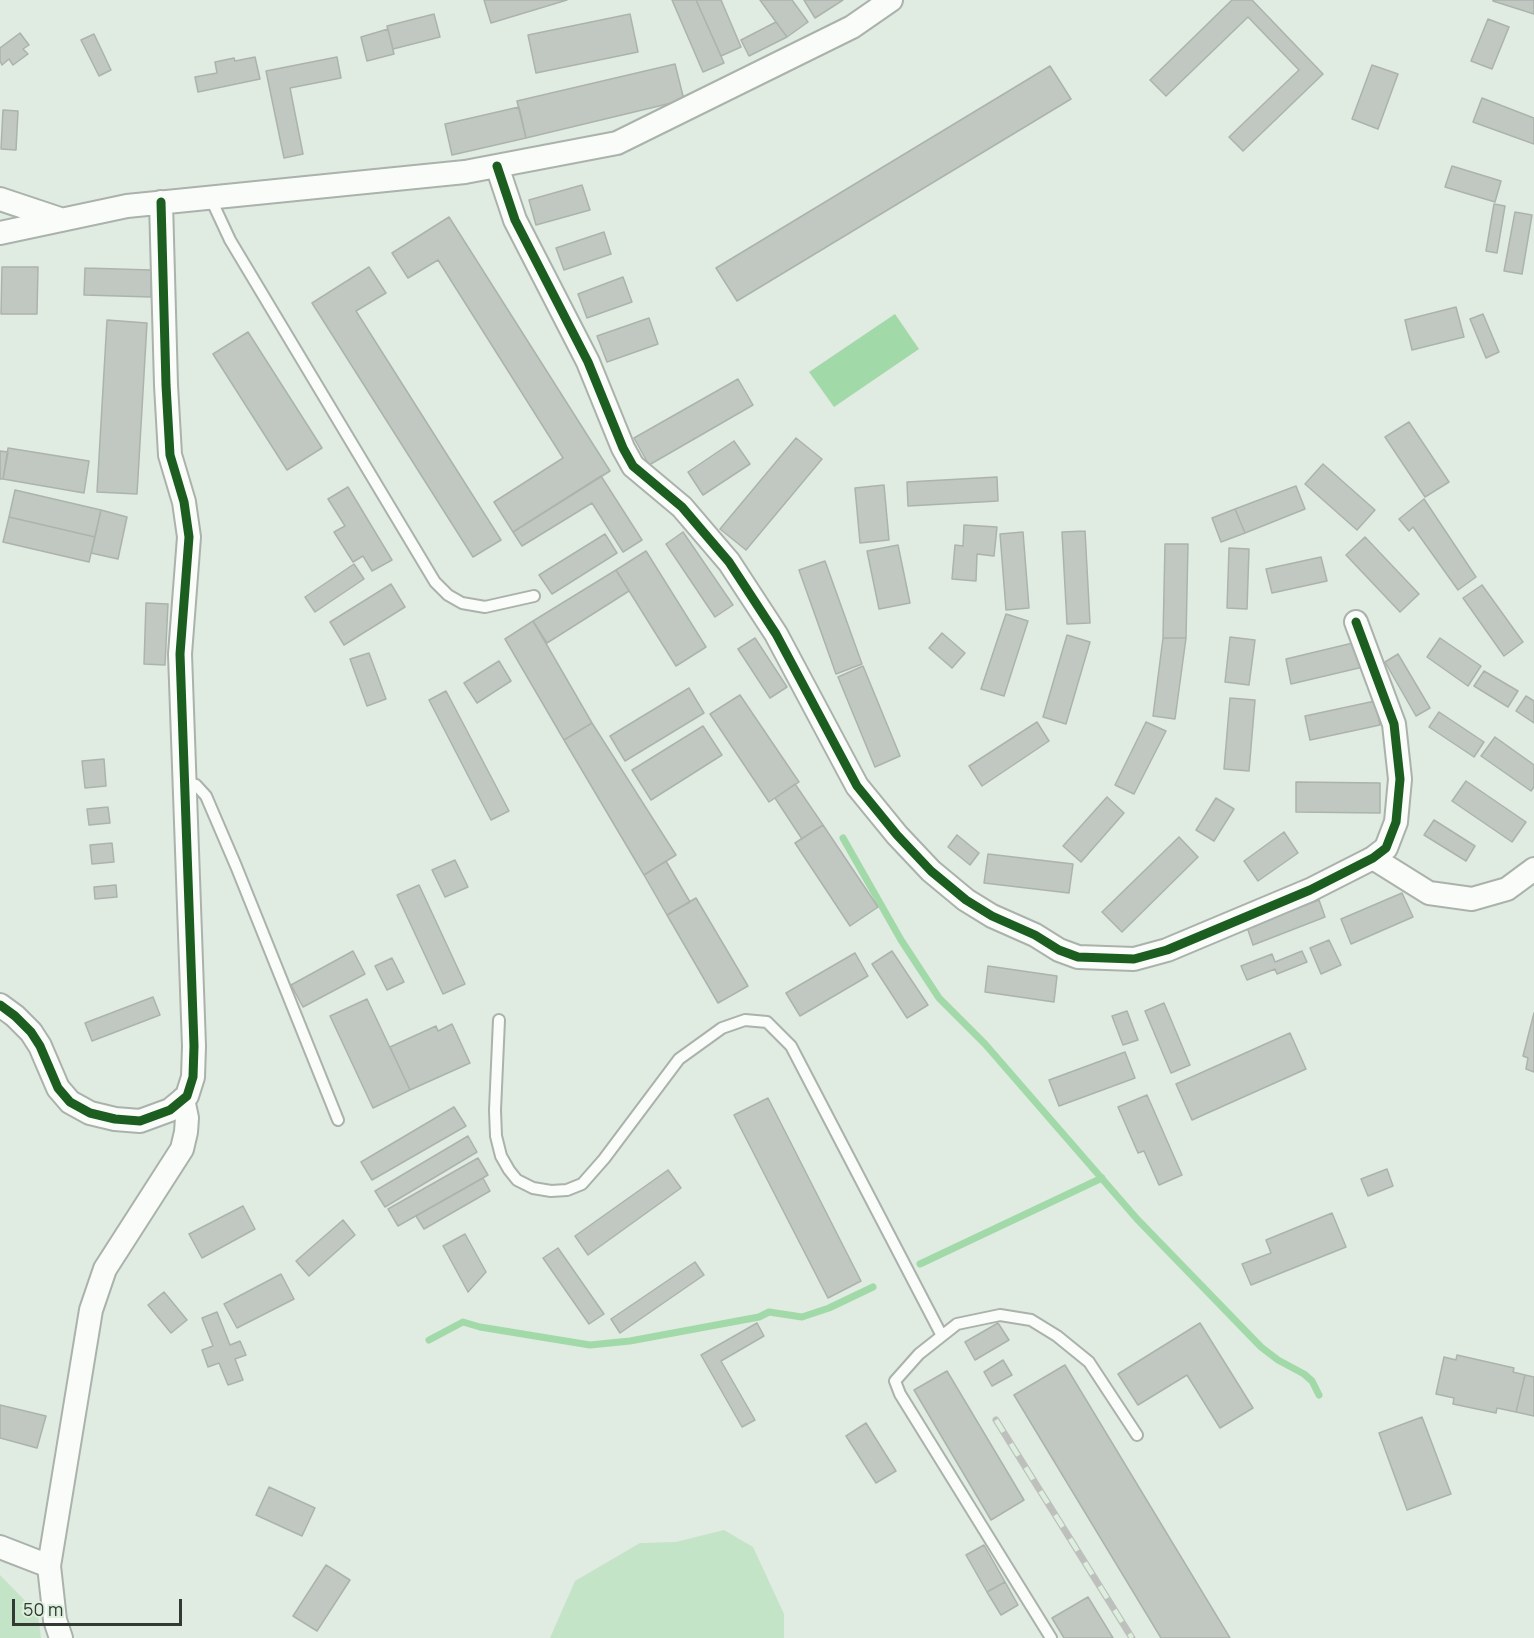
<!DOCTYPE html>
<html>
<head>
<meta charset="utf-8">
<style>
  body { margin:0 }
  #map { position:relative; width:1534px; height:1638px; overflow:hidden; background:#e0ebe1; font-family:Manrope,sans-serif }
  canvas { display:block }
  .scale { position:absolute; left:12px; top:1599px; width:170px; height:27px; box-sizing:border-box; border:3px solid #333a33; border-top:0; padding-left:8px; font-size:18px; line-height:21px; white-space:nowrap; color:#333a33; -webkit-text-stroke:4px #dcefdd; paint-order:stroke }
</style>
</head>
<body>
<div id="map">
<canvas width="1534" height="1638"></canvas>
<div class="scale">50 m</div>
</div>
<script>
const context = document.querySelector('canvas').getContext('2d');
context.lineJoin = 'round';
function paint(path, color) { context.fillStyle = color; context.fill(path, 'evenodd'); }
const toPath = rows => new Path2D(rows.map(r => 'M' + r).join(''));
function strokePath(path, color, width, dash) { context.strokeStyle = color; context.lineWidth = width; context.lineCap = dash ? 'butt' : 'round'; context.setLineDash(dash || []); context.stroke(path); }
paint(toPath([
  [724,1530,753,1547,784,1614,784,1638,550,1638,575,1581,640,1543,676,1542],
  [0,1575,38,1614,41,1638,0,1638]
]), '#c4e4c8');
paint(toPath([
  [895,314,919,349,834,407,809,372]
]), '#a2d9a9');
strokePath(toPath([
  [843,838,901,940,939,998,985,1044,1137,1219,1261,1347,1278,1360,1304,1374,1312,1381,1319,1395],
  [920,1264,1102,1178],
  [429,1340,463,1322,480,1327,590,1345,630,1341,759,1317,769,1312,802,1317,829,1308,873,1287]
]), '#a2d9a9', 7);
const building = toPath([
  [484,0,567,0,491,23,484,0],
  [672,0,696,0,724,63,703,72,672,0],
  [696,0,721,0,741,47,721,56,696,0],
  [760,0,792,0,808,22,787,37,760,0],
  [804,0,843,0,815,18,804,0],
  [1232,0,1252,0,1323,74,1243,151,1229,137,1299,70,1248,17,1166,96,1150,80,1232,0],
  [1493,0,1534,0,1534,14,1493,1,1493,0],
  [434,14,440,37,393,49,387,26,434,14],
  [630,14,638,52,536,73,528,35,630,14],
  [1488,19,1509,27,1492,69,1471,61,1488,19],
  [776,22,787,37,749,56,741,40,776,22],
  [388,29,394,54,367,61,361,37,388,29],
  [20,33,29,45,23,49,28,54,13,65,9,59,2,65,0,61,0,48,20,33],
  [94,34,111,70,99,76,81,40,94,34],
  [255,57,260,79,198,92,195,77,217,73,215,62,234,58,235,61,255,57],
  [337,57,341,78,290,88,303,154,284,158,266,71,337,57],
  [675,64,684,100,526,138,517,101,675,64],
  [1372,65,1398,74,1378,129,1352,119,1372,65],
  [1050,66,1071,99,737,301,716,268,1050,66],
  [1482,98,1534,118,1534,144,1473,122,1482,98],
  [519,107,526,138,452,155,445,124,519,107],
  [3,110,18,111,16,150,1,149,3,110],
  [1452,166,1501,181,1495,202,1445,187,1452,166],
  [582,185,590,210,536,225,529,200,582,185],
  [1494,204,1505,206,1497,253,1486,251,1494,204],
  [1515,212,1532,215,1522,274,1504,271,1515,212],
  [449,217,610,471,513,532,494,502,563,458,438,260,408,278,392,253,449,217],
  [604,232,611,254,564,270,556,248,604,232],
  [2,267,38,267,37,314,1,314,2,267],
  [369,267,386,293,356,311,501,540,473,557,312,303,369,267],
  [85,268,151,270,151,297,84,295,85,268],
  [623,277,632,302,587,318,578,294,623,277],
  [1456,307,1464,337,1412,350,1405,320,1456,307],
  [1483,314,1499,352,1486,358,1470,319,1483,314],
  [649,318,658,344,607,362,597,336,649,318],
  [107,320,147,323,137,494,97,492,107,320],
  [248,332,322,448,287,470,213,354,248,332],
  [738,379,753,405,649,465,634,438,738,379],
  [1409,422,1449,482,1425,497,1385,437,1409,422],
  [796,438,822,459,746,550,720,529,796,438],
  [734,441,750,464,703,495,688,472,734,441],
  [8,448,89,461,84,493,3,479,8,448],
  [0,451,8,452,3,479,0,479,0,451],
  [1323,464,1375,510,1357,530,1305,484,1323,464],
  [601,476,642,540,623,552,592,503,522,546,513,532,601,476],
  [997,477,998,501,908,506,907,482,997,477],
  [884,485,889,540,860,543,855,488,884,485],
  [1296,486,1305,509,1245,533,1235,509,1296,486],
  [348,487,392,560,372,571,363,556,353,562,334,532,345,526,328,499,348,487],
  [15,490,101,510,95,537,9,517,15,490],
  [1424,499,1476,577,1458,590,1413,527,1409,531,1399,519,1424,499],
  [1235,509,1245,533,1221,542,1212,518,1235,509],
  [101,510,127,517,118,559,91,553,101,510],
  [9,517,95,537,89,562,3,542,9,517],
  [964,525,997,527,994,556,977,554,976,581,952,579,955,545,963,546,964,525],
  [1085,531,1090,623,1067,624,1062,532,1085,531],
  [683,532,733,605,715,617,666,544,683,532],
  [1023,532,1029,608,1006,610,1000,534,1023,532],
  [605,534,617,553,552,594,539,575,605,534],
  [1365,537,1419,594,1400,612,1346,555,1365,537],
  [1165,544,1188,544,1186,638,1163,638,1165,544],
  [898,545,910,603,879,609,867,551,898,545],
  [1229,548,1249,549,1247,609,1227,608,1229,548],
  [646,551,706,647,676,666,616,570,646,551],
  [1321,557,1327,581,1272,593,1266,569,1321,557],
  [825,561,862,664,836,674,799,570,825,561],
  [354,564,364,579,315,612,305,597,354,564],
  [616,570,629,591,547,643,533,621,616,570],
  [391,584,405,607,344,645,330,622,391,584],
  [1482,585,1523,642,1504,656,1463,598,1482,585],
  [146,603,168,604,165,665,144,664,146,603],
  [1006,614,1028,621,1004,696,981,689,1006,614],
  [533,621,592,723,564,740,505,639,533,621],
  [942,633,965,653,952,668,929,648,942,633],
  [1067,635,1090,642,1066,724,1043,717,1067,635],
  [1230,637,1255,640,1249,685,1225,682,1230,637],
  [755,638,787,687,770,698,738,649,755,638],
  [1163,638,1186,638,1175,719,1153,716,1163,638],
  [1440,638,1481,666,1468,686,1427,657,1440,638],
  [1357,642,1363,667,1291,684,1286,659,1357,642],
  [369,653,386,699,367,706,350,659,369,653],
  [1398,654,1430,708,1416,716,1385,662,1398,654],
  [499,661,511,681,477,703,464,683,499,661],
  [863,666,900,756,875,767,838,677,863,666],
  [1484,671,1518,691,1508,707,1474,686,1484,671],
  [689,688,704,713,625,761,610,736,689,688],
  [446,691,509,811,491,820,429,700,446,691],
  [740,695,799,782,769,802,710,714,740,695],
  [1526,696,1534,701,1534,723,1516,711,1526,696],
  [1230,698,1255,700,1249,771,1224,769,1230,698],
  [1375,701,1380,725,1310,740,1305,716,1375,701],
  [1439,712,1484,742,1474,757,1429,727,1439,712],
  [1037,722,1049,741,982,786,969,766,1037,722],
  [1146,722,1166,731,1134,794,1115,785,1146,722],
  [592,723,676,855,644,875,564,740,592,723],
  [703,726,722,755,651,800,632,770,703,726],
  [1495,737,1534,765,1534,787,1531,791,1481,756,1495,737],
  [104,759,106,786,85,788,82,761,104,759],
  [1466,781,1526,822,1512,842,1452,801,1466,781],
  [1296,782,1380,783,1380,813,1296,812,1296,782],
  [795,784,823,825,802,839,775,798,795,784],
  [1107,797,1124,813,1081,862,1063,846,1107,797],
  [1216,798,1234,809,1214,841,1196,830,1216,798],
  [108,807,110,823,89,825,87,809,108,807],
  [1434,820,1475,846,1466,861,1424,835,1434,820],
  [823,825,878,907,850,926,795,843,823,825],
  [1284,832,1298,853,1258,881,1244,861,1284,832],
  [957,835,979,853,970,865,948,847,957,835],
  [1179,837,1198,857,1122,932,1102,912,1179,837],
  [112,843,114,862,92,864,90,845,112,843],
  [988,854,1073,864,1069,893,984,883,988,854],
  [455,860,468,887,445,897,432,870,455,860],
  [666,861,690,902,667,915,644,875,666,861],
  [116,885,117,897,95,899,94,887,116,885],
  [419,885,465,984,443,994,397,895,419,885],
  [1402,893,1413,917,1351,944,1341,919,1402,893],
  [696,898,748,986,718,1003,667,915,696,898],
  [1319,900,1325,917,1253,945,1247,927,1319,900],
  [1329,940,1341,965,1321,974,1310,948,1329,940],
  [353,951,365,974,303,1007,291,985,353,951],
  [892,951,928,1005,907,1018,872,964,892,951],
  [1302,951,1307,962,1277,974,1275,969,1247,980,1241,966,1272,954,1275,962,1302,951],
  [855,953,868,976,800,1016,786,993,855,953],
  [392,958,404,982,387,990,375,966,392,958],
  [988,966,1057,976,1054,1002,985,992,988,966],
  [153,997,160,1015,92,1041,85,1023,153,997],
  [367,999,410,1090,373,1108,330,1016,367,999],
  [1164,1003,1190,1065,1171,1073,1145,1011,1164,1003],
  [1127,1011,1138,1040,1123,1045,1112,1016,1127,1011],
  [1534,1013,1534,1072,1526,1069,1528,1058,1523,1056,1534,1013],
  [452,1024,470,1063,410,1090,390,1047,436,1026,438,1031,452,1024],
  [1290,1033,1306,1069,1192,1120,1176,1084,1290,1033],
  [1125,1052,1135,1078,1059,1106,1049,1080,1125,1052],
  [1147,1095,1182,1175,1159,1185,1144,1151,1138,1153,1118,1107,1147,1095],
  [768,1098,861,1281,828,1298,734,1115,768,1098],
  [454,1107,466,1126,372,1180,361,1162,454,1107],
  [468,1136,477,1152,385,1207,375,1191,468,1136],
  [478,1158,488,1175,398,1226,388,1209,478,1158],
  [1387,1169,1393,1186,1368,1196,1361,1179,1387,1169],
  [668,1170,681,1188,588,1255,575,1236,668,1170],
  [483,1178,490,1191,424,1229,416,1216,483,1178],
  [243,1206,255,1229,202,1258,189,1234,243,1206],
  [1332,1213,1346,1247,1251,1285,1242,1264,1271,1253,1266,1240,1332,1213],
  [343,1220,355,1235,309,1276,296,1261,343,1220],
  [465,1234,486,1272,468,1292,443,1246,465,1234],
  [558,1248,604,1314,589,1324,543,1258,558,1248],
  [695,1262,704,1275,620,1333,611,1319,695,1262],
  [281,1274,294,1299,237,1328,224,1304,281,1274],
  [164,1292,187,1320,171,1333,148,1305,164,1292],
  [217,1312,230,1345,240,1341,246,1355,235,1359,243,1380,228,1385,219,1363,208,1367,202,1350,213,1346,202,1318,217,1312],
  [757,1323,764,1336,721,1361,755,1420,742,1427,701,1355,757,1323],
  [998,1323,1009,1340,975,1360,965,1342,998,1323],
  [1200,1323,1253,1408,1220,1428,1187,1375,1138,1405,1118,1374,1200,1323],
  [1457,1355,1514,1368,1513,1372,1525,1375,1516,1412,1497,1408,1496,1413,1453,1404,1454,1398,1436,1394,1444,1357,1456,1360,1457,1355],
  [1003,1360,1012,1375,992,1386,984,1372,1003,1360],
  [1065,1365,1230,1638,1161,1638,1014,1395,1065,1365],
  [947,1371,1024,1500,991,1520,914,1390,947,1371],
  [1525,1375,1534,1377,1534,1416,1516,1412,1525,1375],
  [0,1405,46,1416,37,1448,0,1438,0,1405],
  [1422,1417,1451,1494,1407,1510,1379,1433,1422,1417],
  [866,1423,896,1471,876,1483,846,1436,866,1423],
  [269,1487,315,1508,302,1536,256,1515,269,1487],
  [984,1545,1005,1582,987,1592,966,1555,984,1545],
  [326,1565,350,1580,317,1631,293,1616,326,1565],
  [1005,1582,1018,1605,1001,1615,987,1592,1005,1582],
  [1088,1597,1113,1638,1064,1638,1052,1618,1088,1597]
]);
paint(building, '#c0c8c1');
strokePath(building, '#acb3ac', 1.5);
const lane = toPath([
  [210,197,230,240,435,582,448,595,462,603,485,607,534,596],
  [184,781,196,785,206,796,236,866,338,1120],
  [499,1020,495,1110,496,1136,501,1156,509,1170,517,1180,533,1188,551,1191,567,1190,582,1184,604,1159,679,1059,722,1028,745,1020,767,1022,791,1046,942,1336],
  [1051,1638,900,1394,895,1381,919,1354,957,1324,1000,1315,1031,1320,1057,1336,1089,1362,1137,1435]
]);
const street = toPath([
  [497,166,515,220,588,362,623,448,633,466,682,507,729,562,776,634,857,786,897,835,931,871,966,900,992,916,1035,935,1059,950,1078,957,1134,959,1167,950,1310,890,1373,858,1386,848,1396,822,1400,779,1394,724,1356,622],
  [0,199,60,219],
  [0,233,127,206,465,172,617,143,852,27,891,0],
  [1373,858,1429,893,1472,899,1507,889,1534,869],
  [0,1005,15,1016,31,1032,40,1046,58,1088,70,1102,90,1113,115,1119,140,1121,170,1110,187,1096,193,1077,194,1046,180,654,189,537,184,502,170,455,166,385,161,202],
  [0,1547,49,1566],
  [61,1638,55,1620,49,1566,91,1310,105,1269,182,1149,186,1132,187,1118,183,1099]
]);
strokePath(lane, '#aab2ab', 14);
strokePath(street, '#aab2ab', 26);
strokePath(lane, '#fafcfa', 10);
strokePath(street, '#fafcfa', 22);
const rail = toPath([
  [996,1420,1132,1638]
]);
strokePath(rail, '#bec0be', 7);
strokePath(rail, '#dcefdd', 4.5, [14]);
strokePath(toPath([
  [497,166,515,220,588,362,623,448,633,466,682,507,729,562,776,634,857,786,897,835,931,871,966,900,992,916,1035,935,1059,950,1078,957,1134,959,1167,950,1310,890,1373,858,1386,848,1396,822,1400,779,1394,724,1356,622],
  [0,1005,15,1016,31,1032,40,1046,58,1088,70,1102,90,1113,115,1119,140,1121,170,1110,187,1096,193,1077,194,1046,180,654,189,537,184,502,170,455,166,385,161,202]
]), '#1b5e20', 9);
</script>
</body>
</html>
